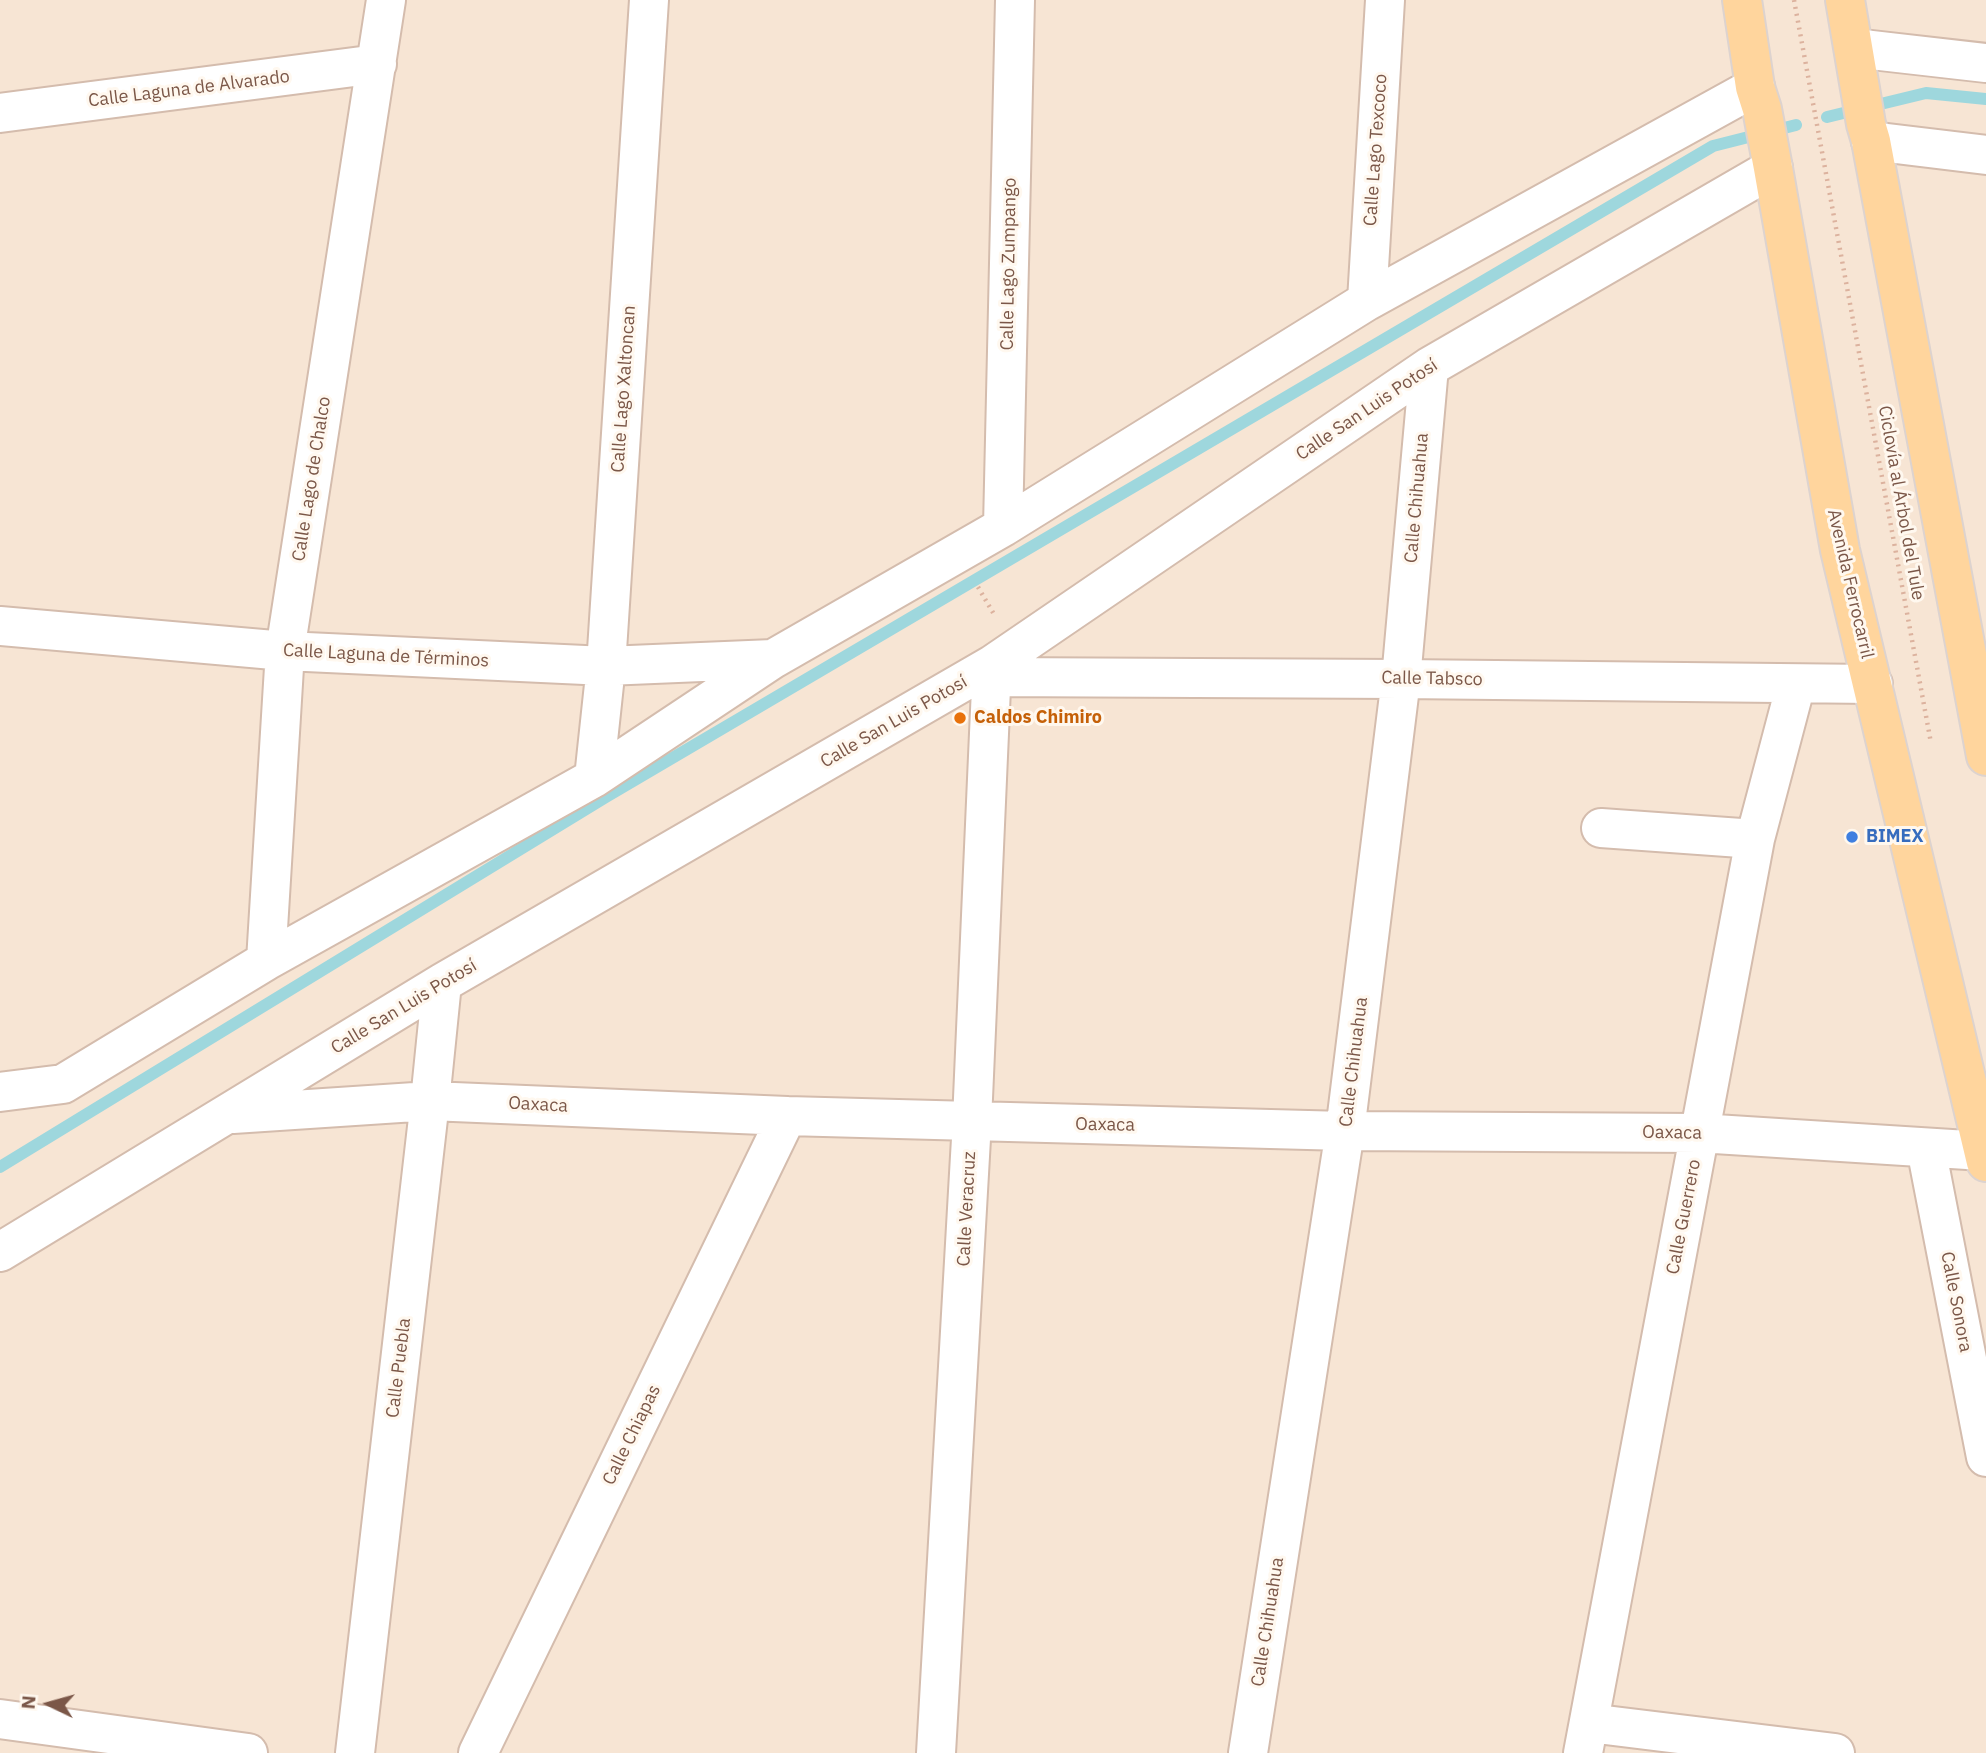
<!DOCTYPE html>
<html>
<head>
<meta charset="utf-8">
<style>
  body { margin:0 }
  #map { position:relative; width:1986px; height:1753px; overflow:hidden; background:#fef4e6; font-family:"IBM Plex Sans",sans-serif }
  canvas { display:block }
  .north { position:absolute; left:14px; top:1669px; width:70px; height:70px; -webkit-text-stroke:5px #fff8ef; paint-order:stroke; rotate:275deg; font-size:19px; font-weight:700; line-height:28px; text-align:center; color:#7b5748 }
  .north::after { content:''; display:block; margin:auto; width:24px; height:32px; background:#7b5748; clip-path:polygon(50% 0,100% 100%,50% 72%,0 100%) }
</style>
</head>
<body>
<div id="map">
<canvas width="1986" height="1753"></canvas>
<div class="north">N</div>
</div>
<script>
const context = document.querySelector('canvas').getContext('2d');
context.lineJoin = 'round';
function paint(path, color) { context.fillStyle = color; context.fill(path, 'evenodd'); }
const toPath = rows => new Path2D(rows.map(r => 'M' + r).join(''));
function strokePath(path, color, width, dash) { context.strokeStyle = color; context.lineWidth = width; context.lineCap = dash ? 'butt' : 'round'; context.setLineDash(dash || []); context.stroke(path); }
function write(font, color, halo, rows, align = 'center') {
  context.font = font + ' "IBM Plex Sans",sans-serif'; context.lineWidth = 6; context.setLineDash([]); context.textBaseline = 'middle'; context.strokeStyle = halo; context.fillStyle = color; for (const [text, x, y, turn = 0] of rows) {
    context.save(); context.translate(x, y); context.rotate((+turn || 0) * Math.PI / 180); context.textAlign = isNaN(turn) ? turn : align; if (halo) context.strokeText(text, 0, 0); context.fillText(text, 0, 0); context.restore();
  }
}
paint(toPath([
  [0,0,1986,0,1986,1753,0,1753]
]), '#f7e5d4');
strokePath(toPath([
  [1827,117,1926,93,1986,99],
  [0,1167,606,797,1713,146,1796,125]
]), '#9ed7dd', 12);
const minor = toPath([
  [1854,48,1986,63],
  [0,113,377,64],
  [1871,141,1986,155],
  [1367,301,1385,0],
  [1003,527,1015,0],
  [0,626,285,651,606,666,773,659],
  [992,677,1401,679,1873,684],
  [594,778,606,666,649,0],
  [1601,828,1755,839],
  [266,961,285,651,386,0],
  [0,1092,63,1084,266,961,594,778,773,659,1003,527,1367,301,1755,87],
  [233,1114,430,1101,787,1116,972,1121,1345,1131,1699,1133,1983,1151],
  [1926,1148,1986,1457],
  [0,1252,442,983,992,665,1429,367,1773,168],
  [0,1719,248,1753],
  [1589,1723,1835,1753],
  [355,1753,430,1101,442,983],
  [478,1753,787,1116],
  [936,1753,972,1121,992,665],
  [1248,1753,1345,1131,1401,679,1429,367],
  [1583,1753,1755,839,1796,684]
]);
const major = toPath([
  [1742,0,1755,87,1762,109,1773,168,1840,550,1986,1162],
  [1845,0,1866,124,1871,141,1986,756]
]);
strokePath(minor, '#d4bcad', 42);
strokePath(major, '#ddd3cf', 42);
strokePath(toPath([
  [1794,0,1931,743],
  [978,587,995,616]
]), '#dcb29e', 4.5, [2, 5]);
strokePath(minor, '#fff', 38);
strokePath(major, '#ffd59d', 38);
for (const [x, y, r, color] of [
  [960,718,7,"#e8710a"],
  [1852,837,7,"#3f7fe0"]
]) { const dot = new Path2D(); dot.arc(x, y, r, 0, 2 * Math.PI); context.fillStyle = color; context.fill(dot); strokePath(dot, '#fff8ef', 2.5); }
write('18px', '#7b5748', '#fff8ef', [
  ["Calle Laguna de Alvarado",189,89,-7],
  ["Calle Lago Texcoco",1376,150,-86],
  ["Calle Lago Zumpango",1009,264,-89],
  ["Calle Lago Xaltoncan",624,389,-86],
  ["Calle San Luis Potosí",1367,410,-34],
  ["Calle Lago de Chalco",312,479,-81],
  ["Calle Chihuahua",1417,498,-85],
  ["Ciclovía al Árbol del Tule",1901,503,80],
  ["Avenida Ferrocarril",1850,584,77],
  ["Calle Laguna de Términos",386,656,3],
  ["Calle Tabsco",1432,679,1],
  ["Calle San Luis Potosí",894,722,-30],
  ["Calle San Luis Potosí",404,1007,-31],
  ["Calle Chihuahua",1354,1062,-83],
  ["Oaxaca",538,1105,3],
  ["Oaxaca",1105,1125,1],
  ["Oaxaca",1672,1133,1],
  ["Calle Veracruz",967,1209,-87],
  ["Calle Guerrero",1684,1217,-79],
  ["Calle Sonora",1956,1302,79],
  ["Calle Puebla",399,1368,-83],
  ["Calle Chiapas",632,1435,-64],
  ["Calle Chihuahua",1268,1622,-81]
]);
write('bold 18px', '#c56008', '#fff8ef', [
  ["Caldos Chimiro",974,718]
], 'left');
write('bold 18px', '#366cbe', '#fff8ef', [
  ["BIMEX",1866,837]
], 'left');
</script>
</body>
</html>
